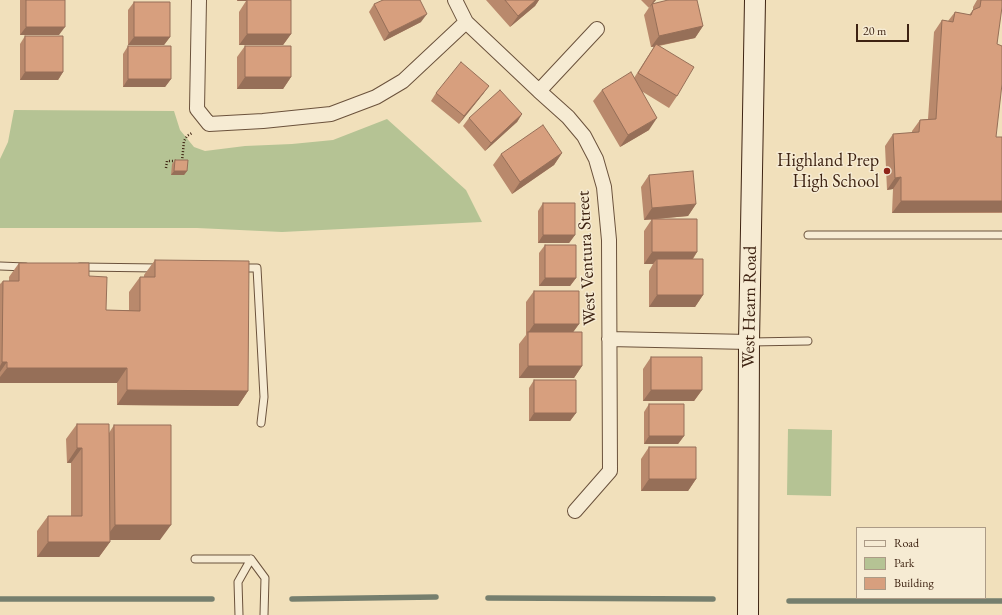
<!DOCTYPE html>
<html>
<head>
<meta charset="utf-8">
<style>
  body { margin:0 }
  #map { position:relative; width:1002px; height:615px; overflow:hidden; background:#f1e0bb; font-family:"EB Garamond",serif }
  canvas { display:block }
  .legend { position:absolute; left:856px; top:527px; width:130px; height:72px; box-sizing:border-box; background:#f6ebd3; border:1px solid #ac9b86; margin:0; padding:5px 7px; list-style:none; font-size:12px; color:#3e2312 }
  .legend li { display:flex; align-items:center; gap:8px; height:20px }
  .legend b { width:20px; border:1px solid #ac9b86 }
  .scale { position:absolute; left:856px; top:24px; width:53px; height:18px; box-sizing:border-box; border:2px solid #3e2312; border-top:0; padding-left:5px; font-size:12px; line-height:14px; white-space:nowrap; color:#3e2312; -webkit-text-stroke:3px #f6ebd3; paint-order:stroke }
</style>
</head>
<body>
<div id="map">
<canvas width="1002" height="615"></canvas>
<ul class="legend">
<li><b style="height:5px;background:#f6ebd3"></b>Road</li>
<li><b style="height:11px;background:#b5c394"></b>Park</li>
<li><b style="height:11px;background:#d79f7e"></b>Building</li>
</ul>
<div class="scale">20 m</div>
</div>
<script>
const context = document.querySelector('canvas').getContext('2d');
context.lineJoin = 'round';
function paint(path, color) { context.fillStyle = color; context.fill(path, 'evenodd'); }
const toPath = rows => new Path2D(rows.map(r => 'M' + r).join(''));
function strokePath(path, color, width, dash) { context.strokeStyle = color; context.lineWidth = width; context.lineCap = dash ? 'butt' : 'round'; context.setLineDash(dash || []); context.stroke(path); }
function write(font, color, halo, rows, align = 'center') {
  context.font = font + ' "EB Garamond",serif'; context.lineWidth = 3; context.setLineDash([]); context.textBaseline = 'middle'; context.strokeStyle = halo; context.fillStyle = color; for (const [text, x, y, turn = 0] of rows) {
    context.save(); context.translate(x, y); context.rotate((+turn || 0) * Math.PI / 180); context.textAlign = isNaN(turn) ? turn : align; if (halo) context.strokeText(text, 0, 0); context.fillText(text, 0, 0); context.restore();
  }
}
paint(toPath([
  [14,110,174,111,180,130,194,147,205,151,245,146,292,144,333,140,387,119,466,190,482,222,282,232,197,228,0,228,0,159,8,142],
  [788,429,832,430,831,496,787,495]
]), '#b5c394');
strokePath(toPath([
  [488,598,713,599],
  [0,599,212,599],
  [292,599,436,597],
  [789,601,1002,601]
]), '#767f6e', 5.5);
const lane = toPath([
  [808,235,1002,235],
  [0,266,26,267],
  [80,267,158,268],
  [240,268,257,268,264,397,261,423],
  [751,342,808,341],
  [195,559,251,559],
  [251,559,265,578,264,615],
  [239,615,238,582,251,559]
]);
const street = toPath([
  [199,0,197,109,209,124,263,121,331,114,376,97,403,81,466,22],
  [455,0,466,22,539,91,568,117,584,136,596,159,604,187,609,240,610,471,575,511],
  [539,91,597,29],
  [609,339,749,342]
]);
const secondary = toPath([
  [748,615,749,342,755,0]
]);
strokePath(lane, '#6b523c', 9);
strokePath(street, '#6b523c', 16);
strokePath(secondary, '#3e2312', 22);
strokePath(toPath([
  [182,161,184,141,187,136,192,133],
  [166,168,167,161,177,161]
]), '#3e2312', 2.5, [1, 2]);
strokePath(lane, '#f6ebd3', 7);
strokePath(street, '#f6ebd3', 14);
strokePath(secondary, '#f6ebd3', 20);
paint(toPath([
  [20,0,65,0,59,35,20,35],
  [237,0,283,0,291,34,283,45,239,45,239,12,246,1,237,1],
  [486,0,539,0,535,6,510,27],
  [641,0,656,0,653,3,703,26,695,38,659,46,677,96,669,108,643,92,649,130,620,147,593,101,602,90,634,78,648,56,654,47,651,47,644,15,650,6,649,8],
  [977,0,1002,0,997,44,996,137,1002,213,892,213,893,189,887,190,885,146,893,134,912,133,912,131,920,120,928,119,934,32,942,20,948,21,955,12,969,15,973,10,973,7],
  [134,2,170,37,164,45,128,45,128,10],
  [374,4,421,22,384,41,369,12],
  [25,36,63,72,58,80,20,80,20,44],
  [128,46,171,79,165,87,123,87,123,54],
  [245,46,291,77,283,89,237,89,237,57],
  [489,86,483,94,459,124,431,101,436,93],
  [522,114,517,122,485,151,463,126,469,118],
  [562,153,554,165,512,194,493,165,501,154],
  [175,160,187,171,184,175,171,175,172,164],
  [649,175,696,204,688,216,644,220,641,187],
  [543,203,575,235,569,243,538,243,538,211],
  [652,219,697,252,693,259,703,295,695,307,649,307,649,271,653,264,644,264,644,231],
  [545,245,576,278,570,286,539,286,539,253],
  [155,260,248,391,238,406,117,405,117,383,0,383,0,284,3,281,9,281,9,277,19,263,89,276,106,310,129,310,129,292,140,277,144,277,144,275],
  [534,291,579,324,573,332,582,366,574,378,519,378,519,344,526,335,526,302],
  [651,357,702,390,694,401,643,401,643,369],
  [534,380,576,413,570,421,529,421,529,388],
  [649,404,684,436,678,444,644,444,644,412],
  [77,424,109,433,114,425,160,540,110,540,110,542,99,557,37,557,37,531,48,516,71,516,71,463,67,463,66,439],
  [649,447,696,479,688,491,641,491,641,459]
]), '#b9896c');
paint(toPath([
  [238,0,283,0,282,1,247,0,246,1,237,1],
  [536,0,539,0,535,6,510,27,518,16],
  [654,0,656,0,649,8],
  [427,14,421,22,384,41,389,33],
  [703,26,695,38,651,47,659,36],
  [26,27,65,27,59,35,20,35],
  [247,34,291,34,283,45,239,45],
  [134,37,170,37,164,45,128,45],
  [25,72,63,72,58,80,20,80],
  [245,77,291,77,283,89,237,89],
  [128,79,171,79,165,87,123,87],
  [489,86,483,94,459,124,464,116],
  [522,114,517,122,485,151,491,143],
  [657,118,649,130,620,147,628,135],
  [562,153,554,165,512,194,520,182],
  [174,171,187,171,184,175,171,175],
  [901,177,893,189,887,190,895,178],
  [901,201,1002,201,1002,212,892,213],
  [696,204,688,216,644,220,652,208],
  [543,235,575,235,569,243,538,243],
  [652,252,697,252,689,264,657,259,653,264,644,264],
  [545,278,576,278,570,286,539,286],
  [657,295,703,295,695,307,649,307],
  [534,324,579,324,571,335,528,333],
  [2,362,7,362,0,372,0,366],
  [528,366,582,366,574,378,519,378],
  [7,368,127,368,117,383,0,383,0,377],
  [127,390,248,391,238,406,117,405],
  [651,390,702,390,694,401,643,401],
  [534,413,576,413,570,421,529,421],
  [649,436,684,436,678,444,644,444],
  [77,448,82,448,71,463,67,463],
  [649,479,696,479,688,491,641,491],
  [115,525,171,525,160,540,104,540],
  [48,542,110,542,99,557,37,557]
]), '#966f58');
const building = toPath([
  [26,0,65,0,65,27,26,27,26,0],
  [247,0,291,0,291,34,247,34,247,0],
  [383,0,420,0,427,14,389,33,374,4,383,0],
  [505,0,536,0,518,16,505,0],
  [668,0,697,0,703,26,659,36,652,4,668,0],
  [981,0,1002,0,1002,7,997,44,1002,46,1002,84,996,137,1002,137,1002,201,901,201,901,177,895,178,893,134,919,132,920,120,936,119,942,20,953,22,955,12,971,15,973,10,980,7,981,0],
  [134,2,170,2,170,37,134,37,134,2],
  [25,36,63,36,63,72,25,72,25,36],
  [656,44,694,67,677,96,638,73,656,44],
  [128,46,171,46,171,79,128,79,128,46],
  [245,46,291,46,291,77,245,77,245,46],
  [461,62,489,86,464,116,436,93,461,62],
  [631,72,657,118,628,135,602,90,631,72],
  [500,90,522,114,491,143,469,118,500,90],
  [543,125,562,153,520,182,501,154,543,125],
  [175,160,188,160,187,171,174,171,175,160],
  [693,171,696,204,652,208,649,175,693,171],
  [543,203,575,203,575,235,543,235,543,203],
  [652,219,697,219,697,252,652,252,652,219],
  [545,245,576,245,576,278,545,278,545,245],
  [657,259,703,259,703,295,657,295,657,259],
  [155,260,249,261,248,391,127,390,127,368,7,368,7,362,2,362,3,281,19,281,19,263,89,263,89,276,107,277,106,310,140,311,140,277,155,277,155,260],
  [534,291,579,291,579,324,534,324,534,291],
  [528,332,582,332,582,366,528,366,528,332],
  [651,357,702,357,702,390,651,390,651,357],
  [534,380,576,380,576,413,534,413,534,380],
  [649,404,684,404,684,436,649,436,649,404],
  [77,424,109,424,110,542,48,542,48,516,82,516,82,448,77,448,77,424],
  [114,425,171,425,171,525,115,525,114,425],
  [649,447,696,447,696,479,649,479,649,447]
]);
paint(building, '#d79f7e');
strokePath(building, '#966f58', 1);
for (const [x, y, r, color] of [
  [887,171,4,"#8f2418"]
]) { const dot = new Path2D(); dot.arc(x, y, r, 0, 2 * Math.PI); context.fillStyle = color; context.fill(dot); strokePath(dot, '#f6ebd3', 1.5); }
write('18px', '#3e2312', '#f6ebd3', [
  ["Highland Prep",879,161],
  ["High School",879,182]
], 'right');
write('18px', '#3e2312', '#f6ebd3', [
  ["West Ventura Street",587,258,-93],
  ["West Hearn Road",750,307,-89]
]);
</script>
</body>
</html>
